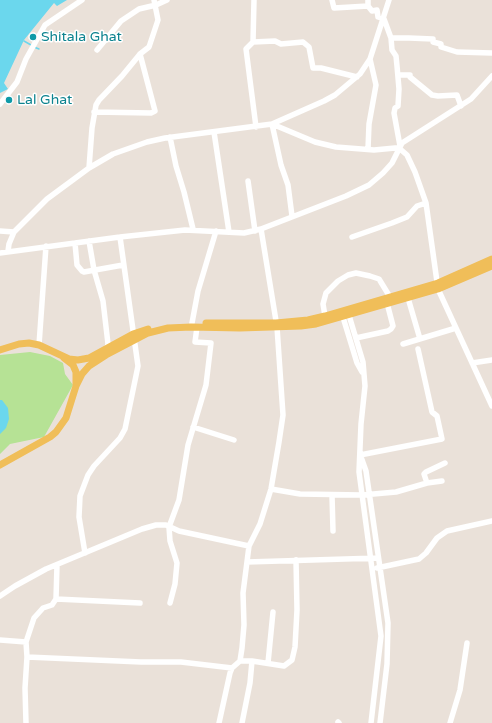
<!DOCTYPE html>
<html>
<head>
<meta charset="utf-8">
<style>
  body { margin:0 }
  canvas { display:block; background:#eae1d9 }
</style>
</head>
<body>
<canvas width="492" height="723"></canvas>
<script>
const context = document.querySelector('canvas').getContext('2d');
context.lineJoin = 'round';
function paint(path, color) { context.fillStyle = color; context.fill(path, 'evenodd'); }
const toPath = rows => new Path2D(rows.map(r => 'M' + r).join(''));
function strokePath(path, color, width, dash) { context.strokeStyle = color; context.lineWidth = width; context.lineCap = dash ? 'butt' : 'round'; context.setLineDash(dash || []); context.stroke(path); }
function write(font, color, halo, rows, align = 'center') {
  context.font = font + ' "Varela Round",sans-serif'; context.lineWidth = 3; context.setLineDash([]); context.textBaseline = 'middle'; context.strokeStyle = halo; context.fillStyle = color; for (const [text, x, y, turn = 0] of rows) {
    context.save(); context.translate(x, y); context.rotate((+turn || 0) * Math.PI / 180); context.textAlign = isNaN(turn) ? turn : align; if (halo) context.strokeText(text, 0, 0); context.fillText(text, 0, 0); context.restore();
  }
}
paint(toPath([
  [30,352,50,356,63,363,65,374,73,385,44,437,10,444,0,454,0,355]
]), '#b6e295');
paint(toPath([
  [0,0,67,0,57,6,54,3,24,40,4,83,8,89,0,93],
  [0,400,2,400,8,408,9,419,6,428,0,434]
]), '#6bd7ed');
strokePath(toPath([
  [24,41,31,45],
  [34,47,39,49]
]), '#6bd7ed', 1.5);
strokePath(toPath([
  [254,0,253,42,275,41,281,44,303,42,309,47,313,68,321,68,357,77],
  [332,0,334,8,368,6],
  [368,0,368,6,372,11,377,10,378,17,384,19,391,38],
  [253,42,246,49,256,127],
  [97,50,121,21,139,9,156,5,167,0],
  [398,75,410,75,410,77,432,95,438,96,457,95,461,106],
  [0,104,17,82,26,59,45,25,82,0],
  [94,112,151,113,155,111,140,54],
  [272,124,315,142,336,147,374,150,395,148,399,148,407,155,415,172,426,203,438,289,492,406],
  [272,124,281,165,288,185,292,216],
  [214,132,229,232],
  [170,137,176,166,184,192,193,229],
  [400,146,394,113,395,108,398,106,399,89,397,66,396,56,392,50,391,38,409,38,433,39,433,42,441,44,441,47,457,52,492,53],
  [368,149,369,124,376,85,370,59],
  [89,168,92,128,96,105,99,100,122,76,140,54,149,47,158,20,154,0],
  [248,181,255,231],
  [0,231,14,232],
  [352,237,392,223,407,217,417,206,426,203],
  [89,241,94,270,103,301,108,344,107,348],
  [75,243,77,265,82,271,84,272,123,265],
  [8,251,9,244,14,232,47,199,89,168,113,154,147,142,165,138,272,124,324,101,335,95,360,74,370,59,389,0],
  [0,253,120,237,185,230,244,233,261,229],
  [408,298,420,339],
  [348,312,363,362,365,386,361,424,359,472,381,636,371,723],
  [342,314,357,363,362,372],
  [325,316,323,304,326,293,338,281,348,275,356,273,370,276,379,279,390,297],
  [192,323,198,291,216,231],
  [356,338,388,331,391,329,393,326,387,303],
  [403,344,456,328],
  [39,345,46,246],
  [472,363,492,360],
  [193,427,234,440],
  [360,455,442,439,437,416,432,412,418,349],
  [361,457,366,471,388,623,387,664,380,723],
  [427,483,424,474,426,472,445,463],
  [271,489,300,494,362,495,396,492,427,483,442,481],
  [332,495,333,531],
  [85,553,79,517,80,496,88,475,94,466,120,438,125,429,138,366,120,237],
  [247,562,378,558],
  [377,568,419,559,426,553,437,538,447,531,492,521],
  [0,596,15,586,46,569,142,529,156,525,166,525,179,531,249,546,260,524,271,489,279,442,283,415,277,327,261,229,346,196,369,185,383,173,392,163,402,143,471,99,492,76],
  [56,599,140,603],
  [170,603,175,584,177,563,170,541,169,527,179,500,188,445,206,385,211,343,195,342,197,327],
  [0,640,26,642,27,657,141,662,181,662,232,668],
  [26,642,34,618,43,608,52,605,56,599,57,565],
  [240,661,252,661,250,683,242,723],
  [252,661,284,666,292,660,295,647,297,610,296,560],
  [268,663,273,612],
  [338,722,339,723],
  [26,723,25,688,27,657],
  [219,723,230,673,232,668,240,661,242,648,244,625,243,593,249,546],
  [450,723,460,690,467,643]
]), '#fff', 5.5);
strokePath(toPath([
  [206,323,276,323,308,320,325,316,438,283,492,259],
  [0,350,19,344,29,343,39,345,69,359,78,360,89,358,133,334,148,329],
  [64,358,73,365,76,372,76,385],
  [0,465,50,437,56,432,66,418,76,386,82,374,89,366,106,355,148,333,168,328,191,327,240,328,301,326,316,324,438,289,492,266]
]), '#f0be59', 7);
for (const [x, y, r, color] of [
  [33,37,4,"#0f9aa8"],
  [9,100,4,"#0f9aa8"]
]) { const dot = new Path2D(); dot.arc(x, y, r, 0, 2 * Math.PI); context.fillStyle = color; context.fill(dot); strokePath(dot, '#fff', 1.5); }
write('14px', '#0d838f', '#fff', [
  ["Shitala Ghat",41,37],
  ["Lal Ghat",17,100]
], 'left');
</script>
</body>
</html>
